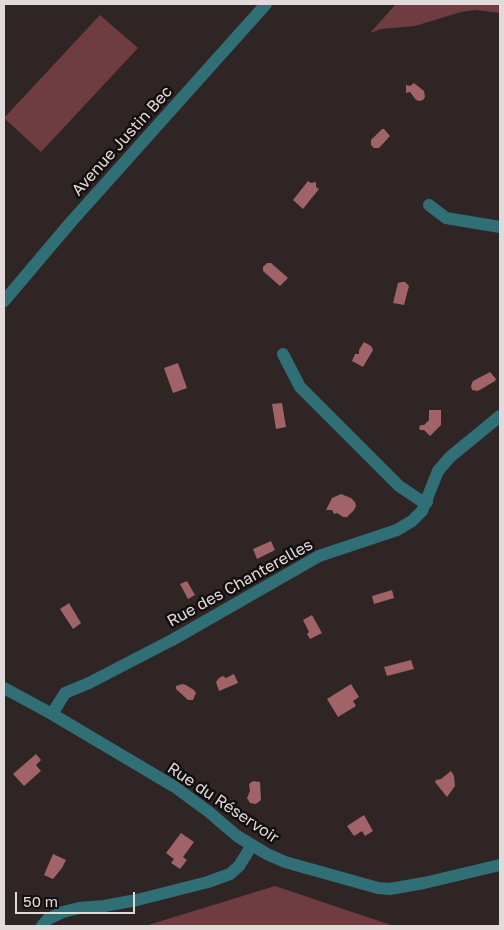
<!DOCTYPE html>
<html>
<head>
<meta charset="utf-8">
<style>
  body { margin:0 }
  #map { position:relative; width:504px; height:930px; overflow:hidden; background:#2f2525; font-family:"Golos Text",sans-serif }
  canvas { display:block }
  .frame { position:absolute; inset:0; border:5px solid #e1dada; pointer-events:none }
  .scale { position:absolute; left:15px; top:892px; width:120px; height:22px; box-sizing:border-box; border:2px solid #e1dada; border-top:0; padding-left:6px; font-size:15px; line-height:18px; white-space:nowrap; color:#e1dada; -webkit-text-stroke:4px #140f0f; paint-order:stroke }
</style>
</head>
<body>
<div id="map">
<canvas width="504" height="930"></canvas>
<div class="frame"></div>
<div class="scale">50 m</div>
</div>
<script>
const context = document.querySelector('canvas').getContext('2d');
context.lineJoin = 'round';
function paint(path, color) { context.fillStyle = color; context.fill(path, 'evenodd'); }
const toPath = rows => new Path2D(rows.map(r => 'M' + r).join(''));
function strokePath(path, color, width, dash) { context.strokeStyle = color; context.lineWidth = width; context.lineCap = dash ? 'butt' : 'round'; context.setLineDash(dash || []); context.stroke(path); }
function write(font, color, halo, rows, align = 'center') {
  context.font = font + ' "Golos Text",sans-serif'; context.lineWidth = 5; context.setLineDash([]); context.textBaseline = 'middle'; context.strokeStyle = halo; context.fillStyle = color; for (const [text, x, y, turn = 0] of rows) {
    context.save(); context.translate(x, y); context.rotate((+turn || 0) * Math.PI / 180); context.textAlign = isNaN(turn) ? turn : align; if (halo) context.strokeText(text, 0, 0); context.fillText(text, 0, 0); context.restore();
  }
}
paint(toPath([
  [396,4,497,4,500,5,500,13,475,10,461,12,415,26,381,29,370,33],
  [100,15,138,48,41,152,4,118],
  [275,886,394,926,145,926]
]), '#6f3c41');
paint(toPath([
  [414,83,424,91,425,97,423,100,420,101,416,100,410,92,406,93,406,85,410,86],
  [382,129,384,129,390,136,379,148,374,148,371,145,371,140],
  [308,181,311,183,316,182,316,187,319,189,303,209,293,200],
  [267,263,271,263,288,278,280,286,263,271,263,267],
  [402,282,405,282,409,286,404,305,393,303,398,283],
  [364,342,371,346,373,350,363,367,352,361,355,354,359,354,359,350],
  [178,363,187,388,173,393,164,368],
  [490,372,496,379,495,381,478,391,472,390,471,386,473,381],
  [282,403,286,427,276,429,272,404],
  [429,410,441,410,441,425,430,436,424,430,420,430,419,427,421,425,424,425,429,420],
  [341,494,351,498,355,502,356,506,354,510,347,517,343,517,337,513,334,514,332,510,326,510,332,498],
  [271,541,275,550,257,559,253,549],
  [187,581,195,595,188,599,180,584],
  [392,590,394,598,374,604,372,596],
  [69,603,81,623,73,629,60,609],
  [312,615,322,633,310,639,307,634,309,632,303,620],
  [411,660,414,669,387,676,384,667],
  [234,674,238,683,219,691,216,682,219,678,223,676,226,678],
  [182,684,186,685,194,690,196,693,193,700,188,700,176,689,176,686],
  [351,684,359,697,353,701,356,706,338,717,327,699],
  [36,754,41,760,36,765,41,771,24,786,13,774],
  [451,771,454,776,455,786,447,797,435,782,436,780,441,779],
  [253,781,260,782,261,800,256,804,250,803,247,798,250,791,249,784],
  [364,815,373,831,365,836,362,831,354,836,347,826],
  [181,833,194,842,183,857,187,860,180,869,171,863,174,859,166,853],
  [53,854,66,860,62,868,53,879,44,875]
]), '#a16368');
strokePath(toPath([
  [429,205,446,218,500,227],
  [283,354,300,387,399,486,420,500,427,502],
  [52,714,65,693,89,683,174,639,319,556,397,530,412,521,422,511,438,471,450,457,500,416],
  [42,926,48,919,63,912,79,908,104,906,137,900,208,882,230,874,239,866,252,845]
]), '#316f76', 12);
strokePath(toPath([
  [4,301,71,222,266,4],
  [4,688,52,714,175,787,209,812,237,836,267,854,285,862,378,888,390,889,424,883,500,865]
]), '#316f76', 12);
write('16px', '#e1dada', '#140f0f', [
  ["Avenue Justin Bec",122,141,-48],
  ["Rue des Chanterelles",240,583,-29],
  ["Rue du Réservoir",223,803,34]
]);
</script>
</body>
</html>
